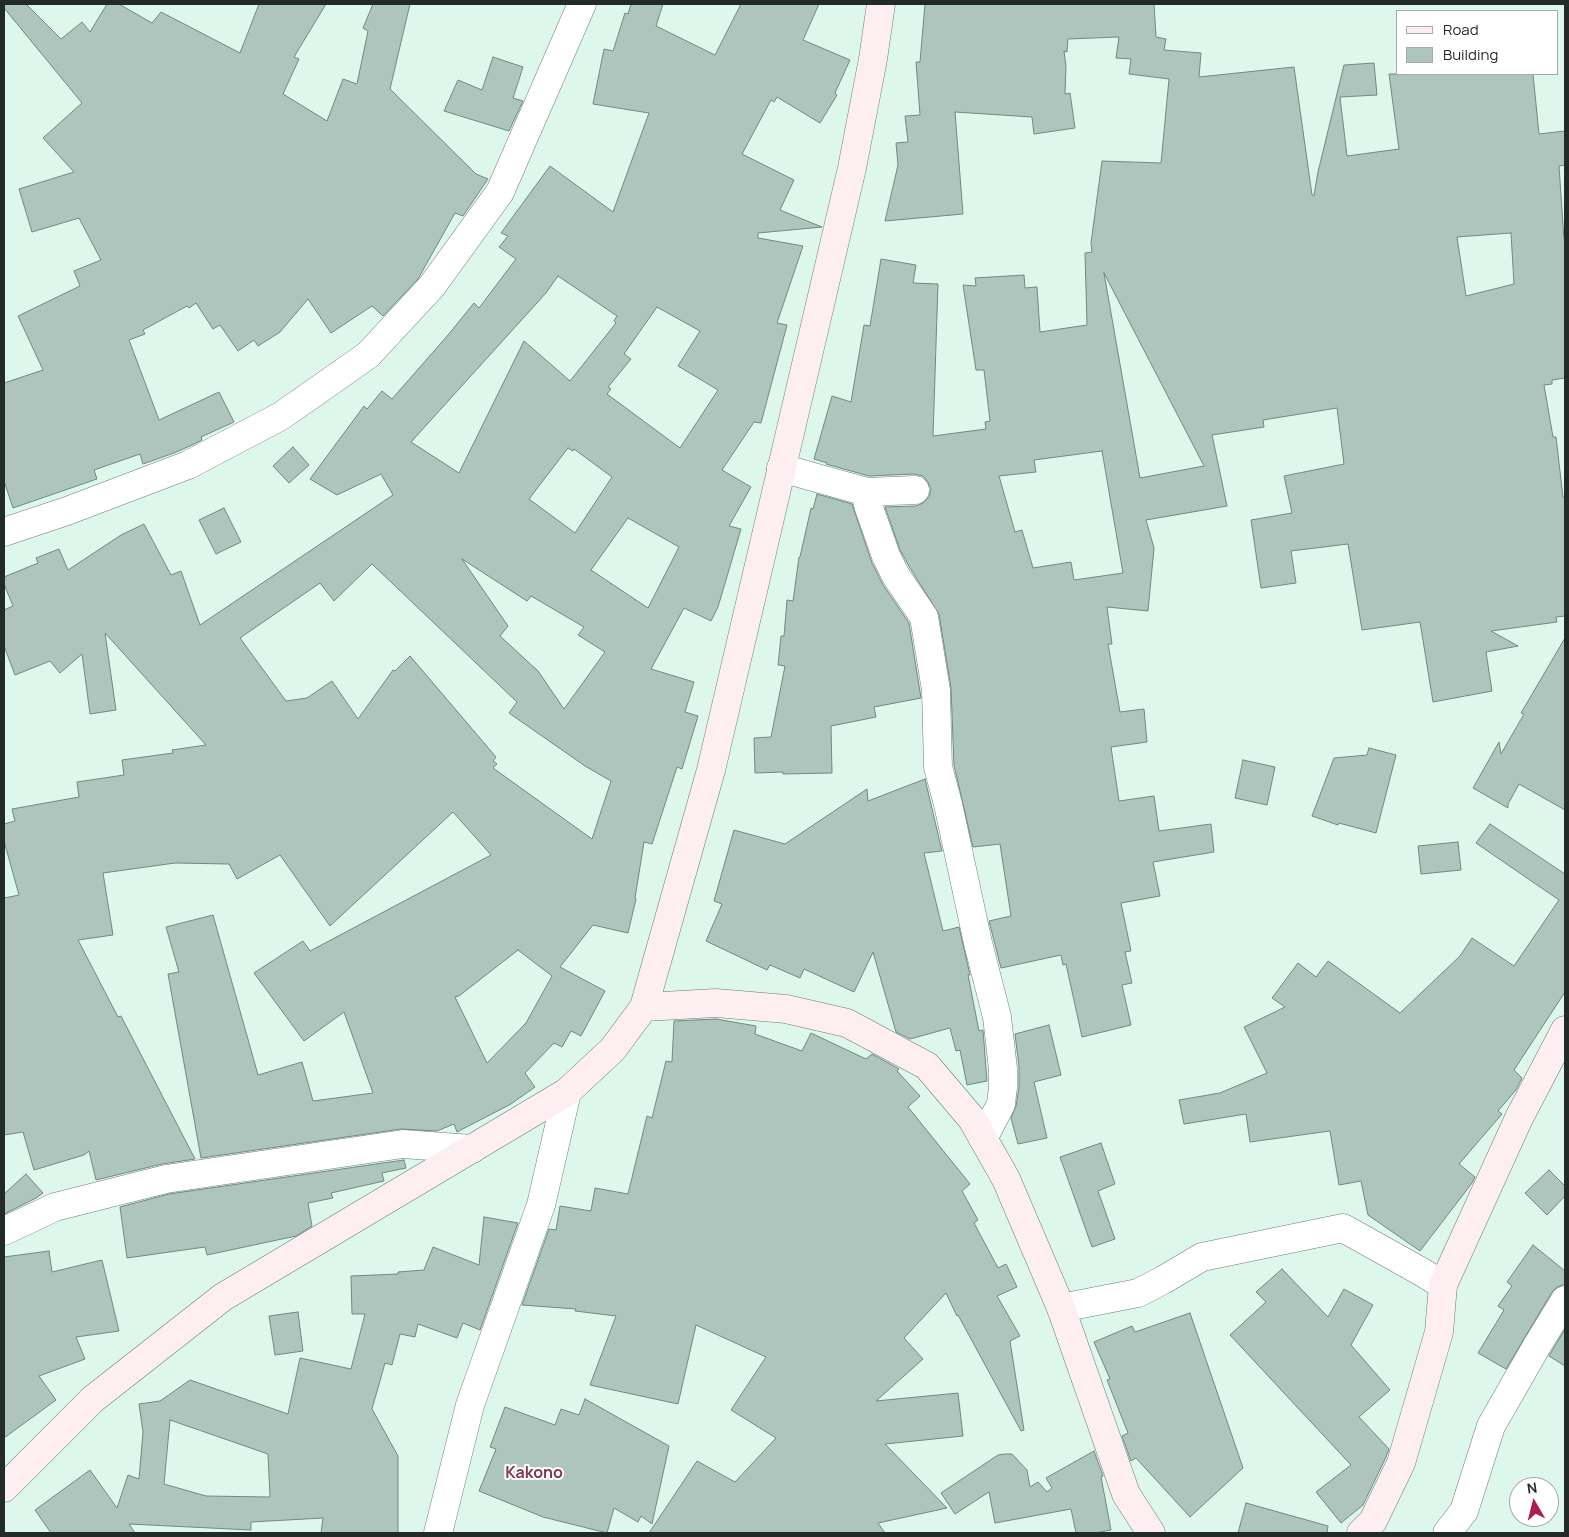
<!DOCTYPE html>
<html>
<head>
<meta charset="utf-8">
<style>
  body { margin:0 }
  #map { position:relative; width:1569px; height:1537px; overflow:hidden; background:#def7ed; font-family:Manrope,sans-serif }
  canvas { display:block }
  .frame { position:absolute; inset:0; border:5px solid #222b28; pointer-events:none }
  .legend { position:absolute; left:1396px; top:10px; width:162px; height:65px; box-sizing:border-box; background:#fff; border:1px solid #a7aaa9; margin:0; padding:6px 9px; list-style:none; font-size:15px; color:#222b28 }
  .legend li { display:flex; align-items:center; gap:10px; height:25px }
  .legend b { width:25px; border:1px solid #a7aaa9 }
  .north { position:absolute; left:1509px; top:1477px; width:50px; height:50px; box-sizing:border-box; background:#fff; border:1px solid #a7aaa9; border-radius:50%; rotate:352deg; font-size:14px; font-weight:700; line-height:20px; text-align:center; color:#222b28 }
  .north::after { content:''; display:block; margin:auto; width:18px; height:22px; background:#ae1d52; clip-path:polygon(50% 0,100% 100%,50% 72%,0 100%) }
</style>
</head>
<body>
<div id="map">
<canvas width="1569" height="1537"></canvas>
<div class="frame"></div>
<ul class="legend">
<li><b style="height:6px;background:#fdeef1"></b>Road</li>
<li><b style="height:14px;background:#adc5bc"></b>Building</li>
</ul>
<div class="north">N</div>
</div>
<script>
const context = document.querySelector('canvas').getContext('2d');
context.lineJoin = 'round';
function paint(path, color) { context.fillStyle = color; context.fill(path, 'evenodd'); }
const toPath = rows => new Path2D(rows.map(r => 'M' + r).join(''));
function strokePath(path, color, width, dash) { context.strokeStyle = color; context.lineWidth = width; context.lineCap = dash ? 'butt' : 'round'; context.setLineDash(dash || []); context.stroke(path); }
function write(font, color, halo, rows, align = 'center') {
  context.font = font + ' Manrope,sans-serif'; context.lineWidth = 4; context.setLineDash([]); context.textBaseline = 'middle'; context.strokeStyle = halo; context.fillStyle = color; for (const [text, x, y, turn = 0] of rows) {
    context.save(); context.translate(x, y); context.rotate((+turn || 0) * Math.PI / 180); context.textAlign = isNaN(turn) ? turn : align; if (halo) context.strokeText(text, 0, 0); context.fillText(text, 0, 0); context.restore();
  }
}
const building = toPath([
  [4,4,26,4,61,39,82,22,90,32,107,4,119,4,152,23,161,12,240,53,259,4,326,4,294,57,299,59,283,94,327,121,343,79,357,84,368,31,363,28,373,4,410,4,390,89,476,174,488,179,463,216,455,213,418,279,383,316,372,306,331,333,308,299,280,332,258,346,254,340,238,351,220,325,213,329,196,303,189,308,187,306,143,330,145,334,129,340,159,420,219,392,234,422,201,437,202,440,192,445,174,453,143,464,140,454,94,470,97,479,13,508,4,481,4,383,43,370,18,316,80,286,74,271,101,260,79,218,32,232,19,189,74,172,43,138,82,103,4,8,4,4],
  [631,4,663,4,656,26,715,55,741,4,819,4,803,40,850,60,835,93,837,95,820,123,777,97,774,102,771,100,742,154,794,180,780,210,822,227,758,233,758,238,803,246,777,323,787,325,761,423,754,422,722,470,751,487,729,526,741,529,718,607,711,621,684,608,651,669,694,682,685,712,698,716,682,769,677,767,652,844,644,842,635,898,636,899,628,933,593,925,560,967,605,991,581,1036,571,1031,562,1047,554,1043,525,1073,535,1087,511,1104,457,1132,454,1124,437,1131,401,1129,201,1158,168,974,179,972,166,927,213,915,258,1075,302,1062,313,1101,373,1093,344,1012,304,1041,254,973,303,941,310,951,491,855,453,812,330,926,280,855,237,879,229,864,175,863,103,873,113,935,78,940,118,1017,121,1016,195,1159,162,1164,96,1180,89,1151,84,1155,34,1170,23,1132,4,1135,4,898,19,895,4,841,4,824,15,821,12,809,79,797,77,782,124,775,122,760,173,753,172,750,206,745,105,633,116,710,90,714,82,654,60,673,50,661,15,675,4,646,4,610,13,606,4,584,4,577,38,563,36,558,59,549,68,570,121,535,144,524,171,575,181,571,200,625,393,495,381,474,337,495,310,479,364,406,367,409,382,391,392,399,448,335,474,303,479,308,516,259,499,247,508,236,501,233,550,166,613,212,649,113,593,104,604,49,613,51,625,13,628,14,631,4],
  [558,276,617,316,614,321,616,323,570,381,524,341,459,473,411,442,546,293,558,276],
  [657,307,700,331,678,366,718,390,680,448,607,394,611,389,608,387,631,359,624,354,657,307],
  [568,448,573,451,574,449,612,477,575,533,529,499,568,448],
  [628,518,679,547,648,608,591,570,628,518],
  [462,559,527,601,531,596,584,627,578,635,605,652,564,709,538,671,500,636,508,626,462,559],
  [372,564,517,702,509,713,585,766,611,781,592,839,493,768,497,764,493,761,496,757,410,656,395,671,393,670,358,719,332,681,307,698,286,701,240,638,320,583,334,601,372,564],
  [518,950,552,976,526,1023,487,1063,455,997,459,996,518,950],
  [925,4,1154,4,1156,37,1166,39,1164,50,1201,53,1199,77,1294,67,1312,195,1314,195,1318,172,1344,65,1374,63,1377,95,1340,97,1347,156,1399,149,1389,74,1533,74,1539,134,1565,131,1565,165,1559,166,1564,239,1565,239,1565,378,1552,380,1552,384,1544,385,1553,437,1556,437,1563,497,1565,497,1565,616,1556,617,1557,622,1491,631,1518,646,1486,652,1492,691,1433,702,1420,622,1362,630,1348,544,1291,551,1296,583,1261,588,1251,520,1292,513,1284,476,1344,464,1337,408,1263,420,1264,427,1212,435,1227,506,1146,520,1154,548,1148,611,1107,607,1112,644,1108,644,1120,712,1144,709,1147,742,1111,747,1119,801,1154,796,1159,831,1211,824,1214,852,1153,862,1160,896,1121,903,1131,951,1125,952,1132,983,1122,985,1131,1025,1082,1037,1066,964,1063,965,1061,955,1001,968,989,921,1011,916,1000,844,973,847,954,765,951,688,939,614,910,568,900,550,885,507,916,506,923,503,929,497,931,489,928,482,923,476,914,474,869,476,826,464,827,463,814,459,832,396,851,402,864,325,870,326,881,259,916,265,913,283,938,284,933,436,986,429,985,422,990,421,984,370,976,370,963,285,976,286,975,278,1024,275,1025,288,1037,287,1040,332,1087,325,1085,253,1092,252,1091,243,1102,161,1161,163,1169,79,1129,74,1131,59,1116,58,1119,37,1068,39,1067,52,1064,51,1066,66,1065,94,1070,93,1075,128,1034,134,1032,117,955,112,963,214,885,221,898,165,896,143,908,142,905,116,920,115,916,62,920,62,925,4],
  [1511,233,1514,284,1466,296,1457,237,1511,233],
  [1104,273,1204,466,1140,478,1104,273],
  [1102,451,1123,573,1074,580,1071,562,1033,568,1022,530,1015,532,999,476,1036,472,1034,460,1102,451],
  [493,57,523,67,513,98,523,101,509,131,444,111,458,80,482,90,493,57],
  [293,447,309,465,289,483,273,466,293,447],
  [817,494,852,504,872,563,883,585,909,623,921,698,874,707,876,717,831,726,832,773,783,774,783,772,755,773,754,738,771,737,785,666,778,665,781,636,784,636,787,600,793,601,799,557,800,557,811,508,813,509,817,494],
  [224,508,241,542,216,554,199,520,224,508],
  [1565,638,1565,810,1519,784,1508,804,1508,808,1473,788,1499,742,1501,754,1524,714,1521,713,1565,638],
  [1369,748,1396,755,1376,833,1339,823,1338,825,1312,816,1334,758,1367,755,1369,748],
  [1243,760,1275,767,1267,805,1235,798,1243,760],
  [925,779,942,851,924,853,943,931,959,927,970,975,968,975,979,1031,983,1030,987,1081,967,1085,960,1050,956,1051,950,1028,910,1039,896,1032,873,952,854,992,804,969,800,978,770,965,767,970,706,941,722,904,714,901,734,830,785,844,867,789,868,801,925,779],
  [1490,824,1565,874,1565,992,1514,1070,1522,1078,1516,1090,1498,1111,1502,1114,1459,1164,1475,1177,1472,1183,1420,1251,1368,1215,1361,1181,1339,1185,1330,1131,1250,1142,1246,1114,1184,1124,1179,1100,1220,1093,1267,1073,1244,1027,1285,1007,1272,998,1298,963,1316,977,1328,961,1400,1013,1460,956,1472,938,1514,966,1559,900,1476,843,1490,824],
  [1458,842,1461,870,1421,874,1418,846,1458,842],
  [716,1019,756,1026,755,1034,802,1051,811,1033,866,1059,872,1054,899,1069,897,1071,920,1096,908,1107,970,1184,962,1191,978,1220,974,1223,998,1268,1006,1264,1017,1287,997,1296,1020,1336,1010,1341,1024,1430,1021,1431,958,1315,957,1316,946,1293,904,1338,923,1359,876,1401,958,1393,963,1436,885,1444,947,1508,878,1523,885,1533,649,1533,697,1461,735,1482,776,1438,731,1410,766,1357,696,1325,678,1404,590,1385,616,1316,575,1311,576,1309,522,1305,549,1229,556,1230,560,1206,591,1211,595,1188,628,1194,647,1116,652,1118,666,1061,672,1062,674,1021,716,1019],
  [1049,1025,1061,1075,1034,1082,1047,1138,1018,1144,1011,1118,1016,1106,1019,1087,1019,1067,1015,1034,1049,1025],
  [1101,1143,1115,1184,1098,1191,1115,1239,1092,1247,1060,1157,1101,1143],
  [404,1160,406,1168,382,1173,384,1181,331,1193,333,1198,308,1203,312,1226,296,1236,207,1255,205,1247,127,1258,120,1207,169,1194,404,1160],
  [1549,1170,1565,1186,1565,1196,1547,1215,1525,1193,1549,1170],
  [26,1174,43,1193,36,1198,4,1214,4,1194,26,1174],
  [484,1217,518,1223,480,1330,463,1323,457,1338,418,1324,415,1337,400,1334,392,1365,385,1363,372,1409,398,1456,398,1533,321,1533,323,1518,251,1522,251,1530,129,1524,135,1533,51,1533,35,1510,90,1470,117,1508,128,1475,139,1479,143,1432,139,1404,160,1401,190,1380,288,1414,300,1358,351,1369,365,1314,352,1314,351,1276,398,1274,398,1272,424,1270,433,1247,479,1265,484,1217],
  [170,1420,268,1454,270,1497,206,1496,164,1484,170,1420],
  [1533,1245,1565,1271,1565,1284,1557,1287,1552,1292,1506,1369,1478,1353,1504,1310,1498,1306,1512,1286,1507,1282,1533,1245],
  [49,1251,52,1272,102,1260,119,1331,76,1337,85,1359,39,1376,56,1400,4,1438,4,1257,49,1251],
  [1282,1269,1328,1317,1344,1289,1373,1305,1351,1345,1390,1390,1359,1417,1389,1449,1386,1457,1363,1505,1341,1523,1316,1492,1351,1465,1230,1335,1266,1302,1256,1292,1282,1269],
  [298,1312,303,1351,275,1355,269,1316,298,1312],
  [1190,1313,1243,1468,1190,1517,1136,1458,1131,1461,1122,1436,1128,1433,1107,1380,1110,1379,1094,1342,1132,1326,1135,1332,1190,1313],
  [1565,1329,1565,1366,1549,1356,1565,1329],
  [585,1399,669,1446,652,1524,641,1516,638,1522,614,1508,607,1533,543,1517,479,1491,496,1449,490,1447,505,1407,555,1425,561,1409,579,1415,585,1399],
  [1094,1451,1103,1476,1101,1477,1111,1530,1095,1533,1076,1533,1071,1509,995,1523,989,1492,955,1514,941,1493,998,1455,1005,1454,1012,1454,1027,1470,1030,1487,1038,1482,1047,1492,1052,1488,1046,1478,1094,1451],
  [1246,1503,1328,1526,1327,1533,1238,1533,1246,1503]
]);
paint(building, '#adc5bc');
strokePath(building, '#71887f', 1);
const street = toPath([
  [781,468,867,492,915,490],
  [867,492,868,505,886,556,896,576,924,617,936,690,938,767,948,804,978,943,997,1017,1003,1069,1003,1087,1001,1104,983,1139],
  [4,532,67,511,188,465,281,416,368,355,432,286,500,192,582,4],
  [4,1231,55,1207,166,1179,403,1144,472,1149],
  [1061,1308,1138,1293,1163,1280,1202,1257,1343,1228,1420,1271,1443,1285],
  [438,1533,470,1405,541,1205,567,1092],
  [1447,1533,1464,1511,1491,1426,1538,1344,1565,1300]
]);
const secondary = toPath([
  [644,1007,716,1003,786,1009,847,1023,927,1066,972,1119,1006,1179,1061,1308,1126,1494,1151,1533],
  [4,1488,93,1399,223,1297,567,1092,613,1049,644,1007,711,770,852,168,873,59,881,4],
  [1361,1533,1373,1521,1401,1463,1439,1332,1443,1285,1519,1118,1565,1030]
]);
strokePath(street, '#687f76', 29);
strokePath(secondary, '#687f76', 29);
strokePath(street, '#fff', 28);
strokePath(secondary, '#fdeef1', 28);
write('bold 16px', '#80384b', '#fff', [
  ["Kakono",534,1474]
]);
</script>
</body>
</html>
